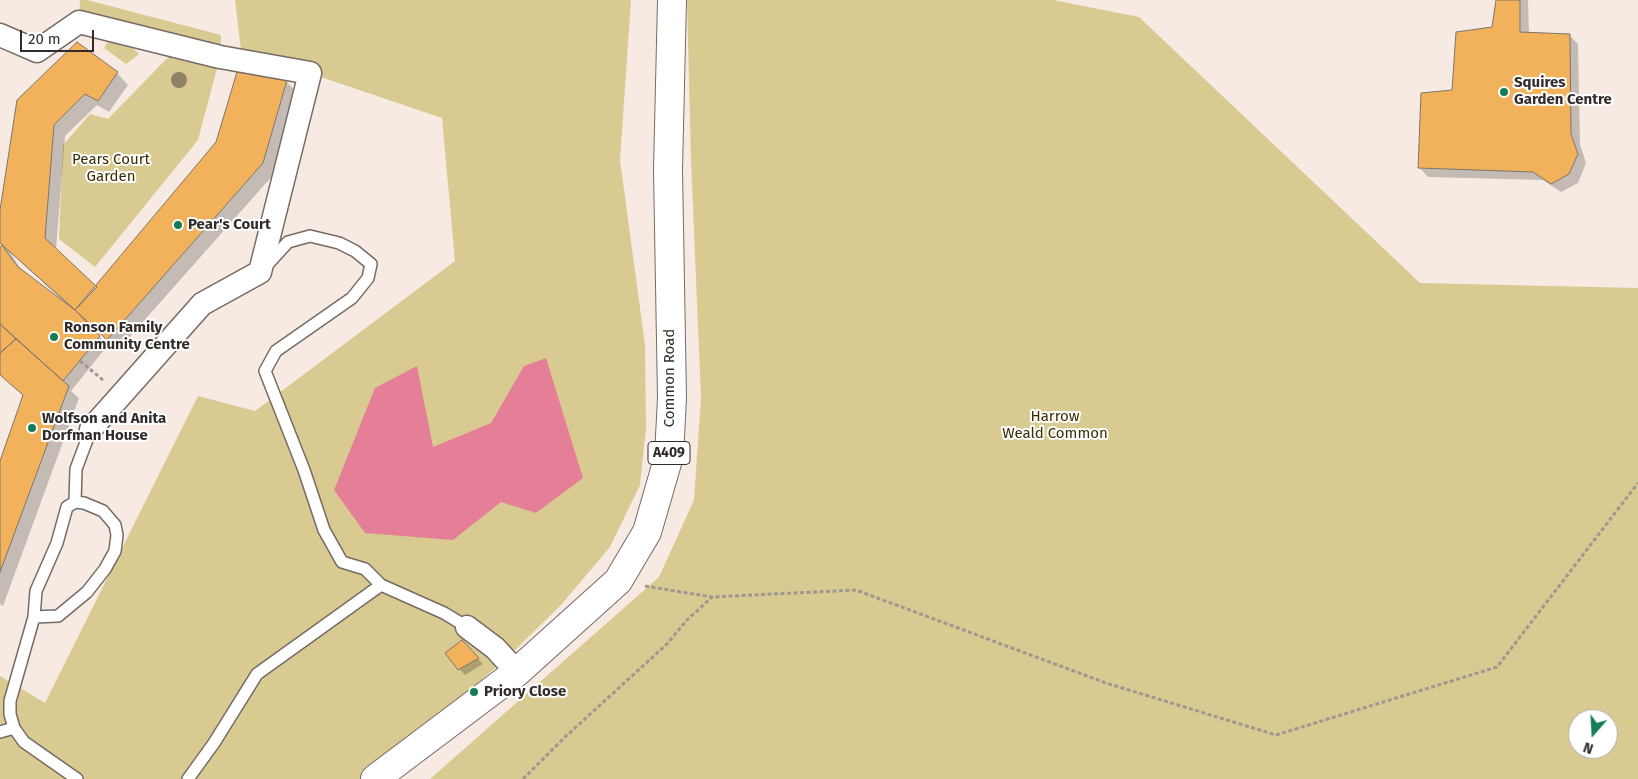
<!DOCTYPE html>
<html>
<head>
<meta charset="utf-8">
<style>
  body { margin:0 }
  #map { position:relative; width:1638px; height:779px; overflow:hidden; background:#f7eae3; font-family:"Fira Sans",sans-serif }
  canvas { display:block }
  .north { position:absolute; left:1568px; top:709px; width:50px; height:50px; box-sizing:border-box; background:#fff; border:1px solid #adaba9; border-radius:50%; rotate:199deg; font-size:14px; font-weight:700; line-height:20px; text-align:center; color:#312c29 }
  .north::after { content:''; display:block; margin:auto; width:18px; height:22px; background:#157c56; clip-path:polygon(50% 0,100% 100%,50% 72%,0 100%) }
  .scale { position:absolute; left:20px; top:30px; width:74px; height:22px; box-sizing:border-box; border:2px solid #312c29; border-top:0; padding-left:6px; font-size:15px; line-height:18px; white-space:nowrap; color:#312c29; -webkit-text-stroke:4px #fff; paint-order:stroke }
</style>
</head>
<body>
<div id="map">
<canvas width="1638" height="779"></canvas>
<div class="north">N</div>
<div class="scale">20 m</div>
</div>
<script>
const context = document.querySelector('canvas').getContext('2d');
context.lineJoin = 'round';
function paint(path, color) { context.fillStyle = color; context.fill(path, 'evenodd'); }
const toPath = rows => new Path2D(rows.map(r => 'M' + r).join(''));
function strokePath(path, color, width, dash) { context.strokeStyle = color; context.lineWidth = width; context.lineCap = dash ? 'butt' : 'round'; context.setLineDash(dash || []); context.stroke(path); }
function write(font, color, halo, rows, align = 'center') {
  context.font = font + ' "Fira Sans",sans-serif'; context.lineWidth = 4; context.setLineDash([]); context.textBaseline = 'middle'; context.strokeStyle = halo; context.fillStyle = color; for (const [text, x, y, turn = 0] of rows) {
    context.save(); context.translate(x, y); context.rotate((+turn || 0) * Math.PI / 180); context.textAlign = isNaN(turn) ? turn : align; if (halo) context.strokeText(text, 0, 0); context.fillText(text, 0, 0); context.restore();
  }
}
paint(toPath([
  [80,0,87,0,221,35,220,57,198,140,95,267,59,239,63,145,90,114,108,119,178,47,116,32,139,54,126,64,104,48,115,31,79,22],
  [235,0,631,0,620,160,645,345,646,428,640,485,610,547,561,605,512,653,396,755,362,779,0,779,0,676,45,703,198,396,255,411,455,261,442,118,241,50],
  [687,0,1053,0,1139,17,1420,283,1638,288,1638,779,430,779,659,577,694,500,701,398,691,160],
  [1578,719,1608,719,1608,749,1578,749]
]), '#d9ca91');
paint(toPath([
  [546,358,583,478,536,513,501,502,453,540,365,533,334,490,375,388,417,366,433,447,491,423,524,366]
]), '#e47f97');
paint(toPath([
  [1495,0,1528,0,1529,34,1569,35,1578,44,1580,144,1586,163,1578,183,1561,192,1543,180,1428,177,1420,168,1454,92,1493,28,1497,0],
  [117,73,128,85,109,112,97,105,65,136,56,250,97,288,286,81,297,93,274,174,118,350,96,330,94,331,108,345,71,391,79,398,3,606,0,604,0,465,24,396,0,375,0,249,3,246,0,242,0,218,19,100],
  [9,251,61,299,60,300,22,271],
  [462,642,483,664,465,675,459,669]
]), '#0003');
const building = toPath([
  [1496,0,1520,0,1520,32,1570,34,1571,134,1578,154,1569,174,1551,184,1533,172,1418,168,1421,93,1452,90,1456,32,1492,27,1496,0],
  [77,42,118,72,98,101,85,94,54,125,45,238,97,287,75,310,0,243,0,210,17,100,77,42],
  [240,62,287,80,263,163,107,340,75,310,216,142,240,62],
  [2,245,17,266,75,310,100,336,63,381,0,324,0,247,2,245],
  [0,324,16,339,0,353,0,324],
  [16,339,69,386,0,572,0,461,23,395,0,375,0,353,16,339],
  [462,640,479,658,458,670,445,653,462,640]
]);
paint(building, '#f2b25c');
strokePath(building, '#7d756b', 1);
const service = toPath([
  [267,265,288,242,310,236,339,243,355,251,371,264,368,278,352,298,276,351,265,371,304,470,324,530,342,562,365,569,381,585,444,613,467,627],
  [75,502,76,469,91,429],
  [34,617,58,616,87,592,105,569,115,551,117,535,115,525,103,511,84,503,75,502,67,507,57,543,36,591,34,617,10,701,10,714,14,728,24,742,77,779],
  [0,732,14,728],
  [188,779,214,743,257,674,381,585]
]);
const minor = toPath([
  [0,35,37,51,79,22,220,57,310,73,260,272,202,304,91,429],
  [467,627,495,648,517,672]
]);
const primary = toPath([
  [375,779,517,672,618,581,647,532,669,456,672,398,668,170,672,0]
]);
strokePath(service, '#766b64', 14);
strokePath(minor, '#766b64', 25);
strokePath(primary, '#766b64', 30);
strokePath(toPath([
  [80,361,103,380],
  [645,586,712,597,856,590,1106,683,1276,735,1497,667,1638,483],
  [523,779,564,738,667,644,687,620,712,597]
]), '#a09791', 3, [4, 2.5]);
strokePath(service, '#fff', 11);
strokePath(minor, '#fff', 22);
strokePath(primary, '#fff', 28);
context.fillStyle = '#8e8366';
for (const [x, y] of [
  [179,80]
]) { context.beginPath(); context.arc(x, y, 8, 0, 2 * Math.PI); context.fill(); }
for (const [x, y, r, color] of [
  [1504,92,5,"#157c56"],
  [178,225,5,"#157c56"],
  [54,337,5,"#157c56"],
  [32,428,5,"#157c56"],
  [474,692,5,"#157c56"]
]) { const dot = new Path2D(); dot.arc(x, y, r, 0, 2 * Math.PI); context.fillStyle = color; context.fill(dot); strokePath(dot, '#fff', 2); }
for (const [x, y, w] of [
  [669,453,42]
]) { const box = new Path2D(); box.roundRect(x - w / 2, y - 11.5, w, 23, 4); context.fillStyle = '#fff'; context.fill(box); strokePath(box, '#312c29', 1); }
write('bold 14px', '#312c29', null, [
  ["A409",669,453]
]);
write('bold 15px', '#312c29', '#fff', [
  ["Squires",1514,83],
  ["Garden Centre",1514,100],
  ["Pear's Court",188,225],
  ["Ronson Family",64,328],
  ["Community Centre",64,345],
  ["Wolfson and Anita",42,419],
  ["Dorfman House",42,436],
  ["Priory Close",484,692]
], 'left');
write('15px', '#392e00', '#fff', [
  ["Pears Court",111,160],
  ["Garden",111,177],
  ["Harrow",1055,417],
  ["Weald Common",1055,434]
]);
write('15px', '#312c29', '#fff', [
  ["Common Road",670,378,-90]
]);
</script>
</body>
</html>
